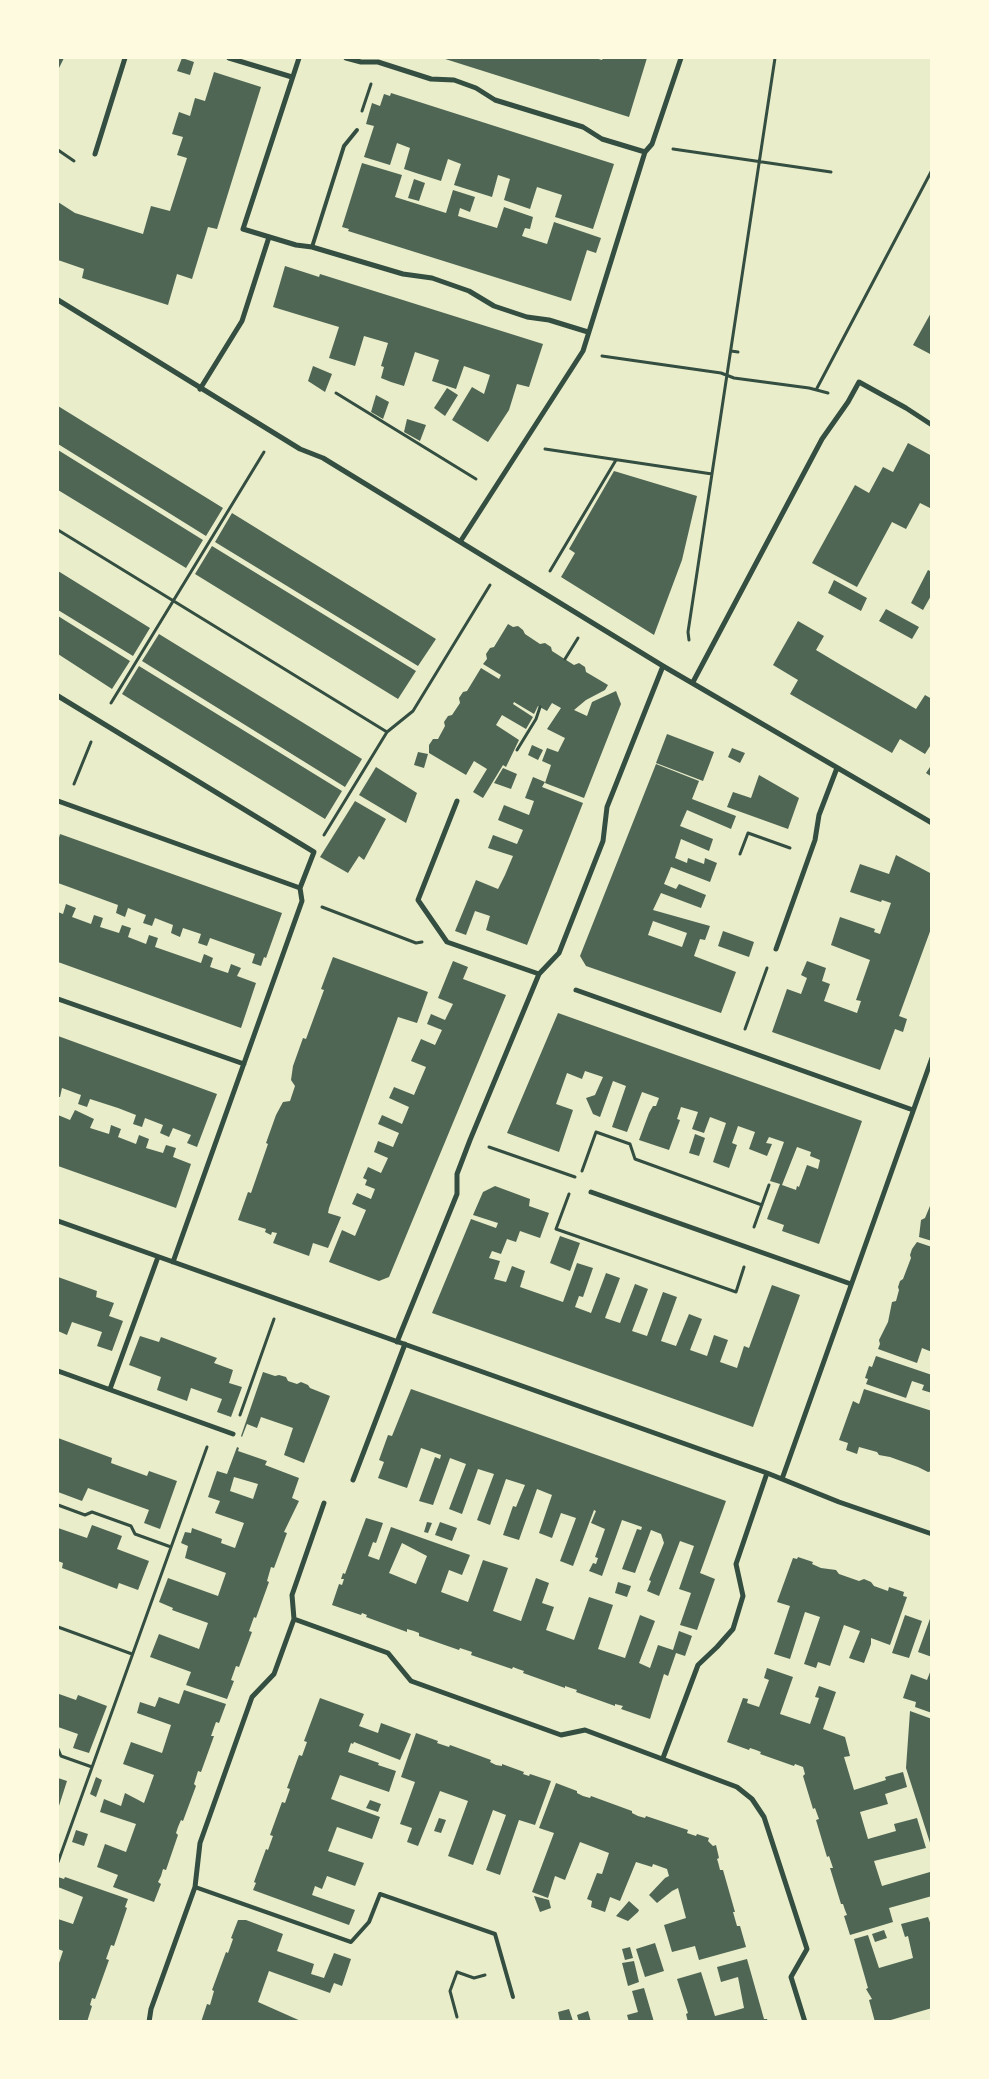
<!DOCTYPE html>
<html>
<head>
<meta charset="utf-8">
<style>
  body { margin:0 }
  #map { position:relative; width:989px; height:2079px; overflow:hidden; background:#e9edc9; font-family:"IBM Plex Serif",serif }
  canvas { display:block }
  .frame { position:absolute; inset:0; border:59px solid #fefae0; pointer-events:none }
</style>
</head>
<body>
<div id="map">
<canvas width="989" height="2079"></canvas>
<div class="frame"></div>
</div>
<script>
const context = document.querySelector('canvas').getContext('2d');
context.lineJoin = 'round';
function paint(path, color) { context.fillStyle = color; context.fill(path, 'evenodd'); }
const toPath = rows => new Path2D(rows.map(r => 'M' + r).join(''));
function strokePath(path, color, width, dash) { context.strokeStyle = color; context.lineWidth = width; context.lineCap = dash ? 'butt' : 'round'; context.setLineDash(dash || []); context.stroke(path); }
paint(toPath([
  [58,58,64,58,58,70],
  [182,58,194,62,190,75,177,71],
  [442,58,595,58,602,60,603,58,647,58,629,117],
  [214,72,261,87,217,229,208,227,192,279,177,274,168,305,82,278,84,269,58,260,58,202,75,213,143,234,151,206,170,211,187,158,177,155,183,137,172,134,179,112,190,116,195,98,205,101],
  [391,93,614,164,593,229,555,217,562,195,537,187,530,209,504,200,510,179,498,175,492,197,454,185,461,164,448,159,441,181,416,173,404,169,410,148,397,143,390,165,364,157,374,126,366,124,372,103,380,106,384,94,390,96],
  [362,163,402,175,395,197,446,213,453,190,475,197,470,212,460,208,458,216,497,228,504,207,533,217,530,229,525,228,522,236,547,244,554,222,601,238,596,253,587,250,571,301,348,231,349,229,342,227],
  [414,179,425,183,419,201,408,198],
  [285,266,313,275,319,277,320,274,543,344,529,387,517,384,509,410,488,442,452,420,472,387,484,394,490,375,464,366,456,389,432,381,439,360,415,352,404,386,391,382,381,378,384,367,381,366,388,343,364,336,355,366,329,358,339,327,273,307],
  [932,311,932,355,913,345],
  [313,366,332,374,325,392,308,381],
  [447,388,458,395,445,416,434,408],
  [376,395,389,402,383,419,371,412],
  [58,406,223,508,206,536,58,444],
  [407,419,426,425,420,441,404,432],
  [908,443,932,456,932,509,920,503,906,529,892,522,857,587,812,563,855,485,869,493,883,467,893,472],
  [58,450,203,540,186,568,58,490],
  [614,471,697,496,682,560,654,635,561,577,575,553,569,549],
  [232,513,436,639,418,666,215,542],
  [212,546,416,671,398,699,195,574],
  [928,570,932,572,932,594,923,610,911,603],
  [58,571,150,628,133,656,58,610],
  [834,580,867,598,861,611,828,593],
  [886,609,919,627,912,639,879,621],
  [58,616,130,661,112,689,58,654],
  [798,621,824,636,816,650,841,665,916,709,925,695,932,699,932,743,925,754,900,739,892,753,790,694,798,680,773,665],
  [508,624,513,627,518,626,523,630,525,634,540,644,545,643,551,647,552,651,574,665,579,663,585,667,586,672,608,685,605,690,586,700,574,710,587,716,592,702,616,691,621,704,584,798,545,783,551,765,542,761,547,748,558,752,565,738,547,729,561,708,552,703,547,711,538,706,534,714,514,702,513,704,533,717,526,729,502,715,496,725,519,740,506,767,503,765,483,798,473,792,487,769,474,761,466,775,429,753,429,745,433,739,438,739,445,726,444,722,448,716,452,715,460,703,459,698,463,692,467,691,481,668,499,679,501,675,483,664,487,659,486,654,490,648,494,647],
  [159,634,362,759,345,787,142,661],
  [139,666,342,791,325,819,122,694],
  [667,734,714,752,703,781,656,763],
  [532,745,543,750,538,760,528,755],
  [732,748,745,753,740,763,728,757],
  [418,752,428,754,424,768,414,765],
  [656,764,699,781,692,799,736,816,731,829,687,810,680,826,713,839,709,851,681,839,675,858,687,863,688,858,704,864,705,858,717,863,710,882,671,867,664,884,676,889,679,884,706,895,701,908,661,893,653,910,710,926,705,940,700,939,694,956,736,972,721,1013,586,966,580,956],
  [653,921,687,933,682,947,648,935],
  [932,764,932,777,926,773],
  [376,767,417,793,406,823,359,795],
  [503,768,517,774,511,789,494,783],
  [759,775,799,798,788,829,727,807,733,792,751,798],
  [533,777,545,782,542,787,583,803,527,945,486,930,490,916,475,911,466,935,455,931,476,880,498,889,505,875,513,856,488,848,493,835,517,844,523,830,498,820,504,805,529,815,534,801,525,798],
  [355,801,386,819,364,860,359,856,348,873,320,857],
  [60,834,282,913,266,958,264,957,261,966,252,963,255,954,210,938,207,946,198,943,201,934,183,928,180,937,171,933,173,925,155,918,152,926,143,923,146,915,128,908,125,917,116,913,118,905,58,883,58,841],
  [896,855,932,874,932,926,899,1016,907,1019,903,1032,895,1029,880,1070,772,1032,787,989,801,994,807,978,801,975,807,961,826,968,822,981,830,984,824,1001,857,1013,861,1001,856,1000,870,960,831,945,840,917,875,929,874,932,880,934,891,903,882,900,881,902,850,892,860,864,889,874],
  [66,904,76,908,72,917,91,924,94,915,103,918,100,927,119,933,122,925,131,928,128,937,146,944,149,935,158,938,155,947,201,963,204,954,213,958,210,967,228,973,231,964,241,968,237,976,256,983,241,1028,58,962,58,912,63,914],
  [723,931,754,942,749,957,718,946],
  [333,957,428,992,417,1023,398,1017,329,1208,328,1213,341,1217,328,1248,313,1243,309,1256,273,1243,277,1233,272,1232,271,1235,265,1232,266,1229,238,1220,248,1192,251,1193,268,1144,266,1143,276,1115,283,1102,290,1101,295,1086,291,1080,293,1066,303,1038,306,1039,324,990,321,989],
  [453,961,468,967,463,979,506,995,389,1277,379,1281,329,1262,342,1230,355,1236,366,1210,352,1204,357,1193,371,1199,375,1189,365,1185,367,1180,363,1178,368,1167,381,1173,388,1158,374,1152,378,1141,393,1147,399,1133,378,1124,382,1115,402,1124,409,1107,389,1098,394,1087,414,1095,426,1067,411,1061,421,1039,435,1045,442,1030,427,1024,431,1014,445,1020,453,1004,438,998],
  [558,1013,862,1121,819,1244,782,1231,784,1225,767,1219,780,1184,770,1181,784,1142,769,1137,766,1143,772,1144,767,1156,749,1149,755,1132,738,1126,732,1143,737,1145,729,1168,713,1162,726,1123,710,1117,704,1133,692,1129,698,1112,681,1107,677,1119,680,1120,669,1150,639,1140,649,1113,653,1106,656,1106,659,1098,642,1092,627,1132,612,1127,626,1086,613,1081,600,1117,593,1114,586,1098,595,1095,603,1077,585,1071,582,1079,567,1073,556,1104,573,1110,559,1152,507,1133],
  [797,1147,811,1152,810,1156,820,1160,818,1169,807,1165,799,1187,797,1186,796,1190,782,1185],
  [58,1036,217,1094,197,1147,187,1143,191,1135,173,1128,169,1137,160,1133,163,1125,145,1118,142,1127,133,1124,136,1115,118,1108,90,1099,87,1107,78,1104,81,1095,62,1088,60,1097,58,1097],
  [75,1110,94,1119,90,1128,109,1134,111,1125,121,1129,118,1137,136,1144,139,1135,149,1139,146,1148,163,1153,166,1145,176,1148,173,1157,191,1164,176,1208,58,1166,58,1115,70,1120],
  [695,1134,705,1138,699,1156,689,1153],
  [495,1186,530,1199,529,1206,549,1213,540,1238,520,1231,516,1242,507,1239,501,1254,492,1251,489,1258,500,1261,494,1279,506,1282,512,1266,525,1271,520,1287,563,1302,577,1263,593,1268,583,1297,579,1296,575,1307,591,1313,606,1273,620,1278,605,1318,620,1323,635,1284,648,1289,632,1331,647,1336,663,1292,677,1297,661,1341,676,1346,689,1314,702,1319,690,1350,707,1356,714,1335,728,1340,720,1362,737,1368,744,1346,749,1348,772,1285,800,1295,753,1427,432,1313,471,1219,496,1228,498,1223,473,1215,483,1192],
  [932,1201,932,1241,919,1237,921,1220,925,1218],
  [560,1236,580,1243,570,1271,550,1263],
  [917,1242,932,1247,932,1352,922,1348,917,1363,878,1349,880,1344,879,1340,888,1322,892,1302,896,1301,899,1290,898,1287,900,1281,903,1279,911,1258,910,1255,912,1249],
  [58,1277,97,1291,96,1297,114,1303,109,1316,123,1321,112,1351,97,1346,102,1332,72,1322,67,1335,58,1331],
  [140,1336,159,1342,161,1337,217,1358,214,1363,233,1370,229,1383,242,1387,231,1417,217,1412,222,1399,191,1388,187,1401,157,1390,161,1377,129,1365],
  [876,1356,932,1375,932,1393,922,1390,924,1385,912,1381,906,1398,866,1384,868,1379,865,1378,869,1366,872,1367],
  [263,1372,275,1376,279,1375,286,1377,288,1381,297,1384,301,1382,308,1385,310,1388,330,1396,304,1463,284,1455,293,1428,261,1417,257,1428,247,1424,242,1437,241,1436],
  [411,1389,726,1501,700,1573,715,1579,697,1630,680,1625,691,1593,679,1589,694,1546,680,1541,659,1596,647,1591,651,1581,649,1580,664,1543,661,1534,651,1530,635,1573,622,1569,637,1529,641,1530,642,1527,622,1520,602,1576,589,1571,593,1563,596,1564,598,1558,595,1557,605,1529,591,1523,596,1511,594,1510,573,1566,560,1561,576,1518,561,1513,552,1538,539,1533,552,1495,537,1489,519,1540,503,1535,513,1506,516,1507,525,1485,506,1479,490,1525,477,1520,494,1474,478,1469,462,1514,449,1509,466,1464,450,1458,433,1505,419,1501,435,1457,440,1459,441,1455,421,1448,407,1488,378,1478,384,1462,379,1460,388,1435,392,1436],
  [864,1389,932,1411,930,1427,932,1428,932,1471,928,1472,918,1467,890,1457,879,1455,877,1452,859,1447,857,1454,846,1450,848,1443,839,1440,853,1401,859,1404],
  [58,1438,112,1458,111,1463,147,1476,149,1471,177,1481,160,1529,144,1523,149,1510,88,1488,82,1501,58,1492],
  [237,1447,239,1448,238,1451,267,1461,265,1465,299,1478,292,1498,299,1501,284,1532,287,1533,274,1568,271,1567,267,1581,269,1582,256,1618,254,1617,249,1631,252,1632,239,1667,236,1666,231,1680,234,1681,227,1699,186,1685,191,1672,150,1657,159,1634,199,1649,208,1623,172,1610,173,1608,159,1602,168,1578,218,1596,226,1573,185,1558,188,1546,181,1543,185,1532,191,1533,192,1528,222,1539,221,1543,235,1548,244,1523,215,1513,220,1501,208,1497,217,1471,227,1474],
  [234,1477,258,1484,253,1499,230,1491],
  [366,1518,383,1523,376,1543,373,1542,368,1556,379,1560,391,1527,470,1555,462,1575,449,1570,441,1592,468,1602,483,1560,508,1568,493,1611,521,1621,536,1578,549,1583,542,1603,554,1607,546,1630,574,1640,589,1597,613,1605,598,1649,625,1658,640,1615,655,1621,639,1663,650,1668,658,1645,673,1650,679,1631,692,1636,685,1656,676,1653,668,1676,664,1674,650,1719,621,1709,623,1706,615,1704,615,1706,576,1692,577,1690,565,1686,565,1688,523,1673,524,1671,518,1669,513,1667,512,1669,471,1655,472,1652,460,1648,459,1650,419,1636,419,1633,414,1631,407,1629,407,1632,366,1617,367,1615,362,1613,361,1615,332,1605,339,1584,342,1585,344,1579,341,1579,343,1573,345,1574],
  [402,1543,427,1556,416,1584,389,1573],
  [427,1522,432,1523,428,1533,424,1532],
  [440,1522,457,1528,452,1541,435,1535],
  [92,1525,122,1536,117,1549,149,1561,138,1590,119,1583,117,1589,62,1568,63,1563,58,1561,58,1528,87,1538],
  [798,1557,813,1562,812,1564,821,1568,836,1570,839,1574,859,1581,864,1579,871,1582,874,1586,888,1591,889,1587,904,1592,903,1596,907,1597,890,1645,871,1638,871,1644,864,1663,849,1658,860,1631,844,1625,830,1666,818,1662,816,1668,804,1664,820,1617,805,1612,790,1659,774,1654,790,1606,777,1602,793,1558,797,1559],
  [618,1582,631,1586,627,1597,615,1593],
  [905,1615,922,1621,909,1658,892,1653],
  [931,1616,932,1616,932,1657,918,1652],
  [932,1667,932,1713,915,1707,916,1702,903,1698,911,1674,927,1680],
  [767,1668,793,1677,780,1714,810,1724,819,1698,815,1697,819,1686,836,1692,823,1729,845,1737,850,1756,844,1757,854,1790,886,1780,885,1777,903,1772,907,1787,885,1794,888,1804,860,1812,868,1839,896,1831,894,1824,917,1818,926,1848,874,1861,882,1886,930,1872,932,1896,889,1908,893,1922,850,1935,844,1916,847,1915,845,1910,843,1904,841,1904,830,1868,833,1868,829,1856,827,1857,816,1820,819,1819,815,1808,813,1809,803,1776,805,1774,803,1767,795,1764,794,1766,760,1754,761,1752,756,1750,750,1748,749,1750,727,1742,743,1698,748,1699,747,1703,759,1707,769,1680,764,1678],
  [59,1688,59,1694,76,1700,78,1695,107,1706,89,1753,73,1748,78,1734,58,1727,58,1693],
  [184,1690,226,1704,219,1723,216,1722,211,1736,214,1736,201,1772,198,1771,194,1784,196,1786,183,1821,181,1820,178,1827,176,1833,178,1835,166,1870,163,1869,161,1876,158,1882,161,1884,154,1902,113,1887,118,1875,97,1867,105,1844,126,1852,136,1824,100,1812,104,1799,121,1806,125,1793,144,1803,154,1775,123,1764,131,1742,162,1753,171,1725,137,1713,140,1702,155,1707,159,1697,179,1704],
  [320,1698,364,1714,359,1726,378,1733,381,1723,411,1734,400,1760,354,1742,353,1744,351,1743,348,1752,379,1763,378,1765,396,1771,389,1792,340,1775,331,1799,380,1817,372,1839,337,1827,328,1851,364,1863,355,1886,327,1876,322,1889,315,1886,312,1895,355,1910,349,1925,253,1890,256,1883,254,1882,266,1849,268,1850,273,1836,270,1835,282,1802,285,1803,290,1789,287,1788,299,1755,302,1756,307,1742,304,1741],
  [910,1711,932,1719,932,1849,906,1768],
  [416,1733,438,1741,437,1743,449,1747,450,1745,491,1760,490,1762,496,1765,502,1766,502,1764,524,1772,523,1774,529,1776,530,1774,551,1781,535,1825,519,1820,500,1875,486,1870,506,1815,493,1810,473,1865,448,1856,468,1801,440,1791,418,1846,407,1842,412,1828,400,1824,415,1782,401,1777],
  [96,1777,102,1780,96,1797,90,1794],
  [58,1778,67,1781,58,1809],
  [556,1783,577,1791,577,1793,583,1796,590,1798,591,1796,632,1811,632,1813,638,1816,645,1818,646,1816,688,1830,687,1833,696,1836,697,1834,709,1838,708,1841,713,1846,716,1845,719,1858,717,1859,718,1862,720,1870,723,1870,735,1912,733,1912,737,1926,740,1926,746,1947,699,1960,695,1946,672,1952,664,1925,686,1918,678,1888,672,1891,657,1903,649,1895,665,1878,669,1876,667,1869,653,1864,652,1867,636,1862,620,1901,610,1897,605,1912,591,1907,592,1901,587,1899,597,1873,602,1874,609,1853,580,1842,565,1880,555,1876,548,1898,532,1892,554,1833,539,1828],
  [370,1800,381,1804,378,1812,366,1808],
  [439,1818,446,1820,441,1833,434,1831],
  [76,1830,88,1834,84,1846,72,1842],
  [58,1877,64,1879,65,1877,128,1899,125,1907,127,1908,114,1946,111,1945,106,1959,109,1960,95,1999,92,1998,90,2005,92,2006,87,2022,58,2022,58,1966,63,1951,58,1949,58,1919,73,1924,83,1897,58,1887],
  [534,1896,549,1900,551,1908,540,1912],
  [629,1901,639,1910,638,1912,628,1921,616,1916],
  [928,1917,932,1928,932,2008,884,2022,875,2022,869,2000,872,1999,866,1989,868,1988,854,1939,868,1935,879,1968,913,1958,908,1936,905,1937,901,1924],
  [238,1920,246,1920,283,1934,277,1951,314,1964,311,1974,324,1978,334,1953,351,1959,342,1986,334,1983,330,1993,269,1971,258,2002,303,2022,201,2022,207,2004,210,2005,214,1991,212,1990,226,1952,228,1953,233,1939,231,1938],
  [884,1930,887,1938,875,1942,872,1934],
  [655,1943,664,1971,645,1977,636,1949],
  [630,1947,633,1958,625,1960,622,1949],
  [747,1959,764,2019,767,2019,768,2022,688,2022,686,2014,688,2013,677,1979,701,1972,715,2016,730,2012,744,2008,738,1977,721,1982,717,1967],
  [634,1961,639,1982,628,1986,622,1963],
  [644,1988,654,2022,629,2022,627,2015,638,2012,632,1991],
  [569,2009,573,2021,560,2022,558,2012],
  [588,2011,591,2022,579,2022,577,2015]
]), '#4f6655');
strokePath(toPath([
  [362,111,371,84],
  [673,149,831,172],
  [58,150,74,161],
  [731,351,738,352],
  [602,356,721,373,734,378,809,388,828,393],
  [816,390,932,170],
  [336,393,476,479],
  [545,449,712,474],
  [58,530,387,732],
  [550,571,616,460],
  [689,640,688,632,775,58],
  [565,659,578,638],
  [111,703,264,452],
  [517,750,536,719,540,707],
  [74,784,91,742],
  [324,835,387,732,413,711,490,585],
  [740,854,748,833,790,848],
  [322,907,416,943,422,942],
  [745,1029,767,968],
  [489,1147,575,1177],
  [582,1171,596,1132,630,1144,635,1159,762,1205],
  [569,1194,556,1229,736,1292,744,1267],
  [754,1227,769,1185],
  [240,1415,274,1319],
  [58,1505,85,1515,92,1512,131,1526,135,1534,171,1547],
  [58,1627,132,1654],
  [58,1749,61,1756,92,1767],
  [58,1862,207,1447],
  [457,2017,450,1991,457,1972,474,1978,485,1975]
]), '#344e41', 3);
strokePath(toPath([
  [312,247,344,146,357,130],
  [195,1887,351,1942,369,1922,380,1894,495,1934,513,1997]
]), '#344e41', 4);
strokePath(toPath([
  [229,58,292,77],
  [299,58,243,229,296,245,312,247,403,274,432,278,469,291,494,306,527,317,549,320,588,332],
  [346,58,361,62,378,62,431,79,454,80,476,88,495,100,583,127,602,139,645,152],
  [95,154,125,58],
  [58,300,300,449,323,458,663,666,932,823],
  [200,389,242,321,269,237],
  [460,542,583,351,645,152,652,144,681,58],
  [693,682,822,439,848,402,859,382,906,408,932,425],
  [58,696,314,852,300,888,302,901,173,1262],
  [58,801,300,888],
  [457,801,418,900,447,942,539,974],
  [776,949,815,840,819,815,837,768],
  [576,990,913,1110],
  [58,999,244,1064],
  [591,1192,851,1284],
  [58,1221,767,1473,839,1502,932,1534],
  [397,1342,457,1194,457,1174,470,1140,539,974,559,953,603,841,607,807,663,666],
  [58,1371,233,1434],
  [110,1389,158,1257],
  [782,1479,932,1058],
  [353,1480,405,1344],
  [294,1619,388,1653,411,1681,561,1735,585,1730,737,1787,752,1799,764,1817,807,1949,791,1977,805,2022],
  [663,1758,698,1665,717,1647,733,1629,743,1596,736,1564,767,1473],
  [149,2022,151,2009,195,1887,200,1843,252,1697,274,1674,294,1619,292,1595,324,1503]
]), '#344e41', 5);
</script>
</body>
</html>
